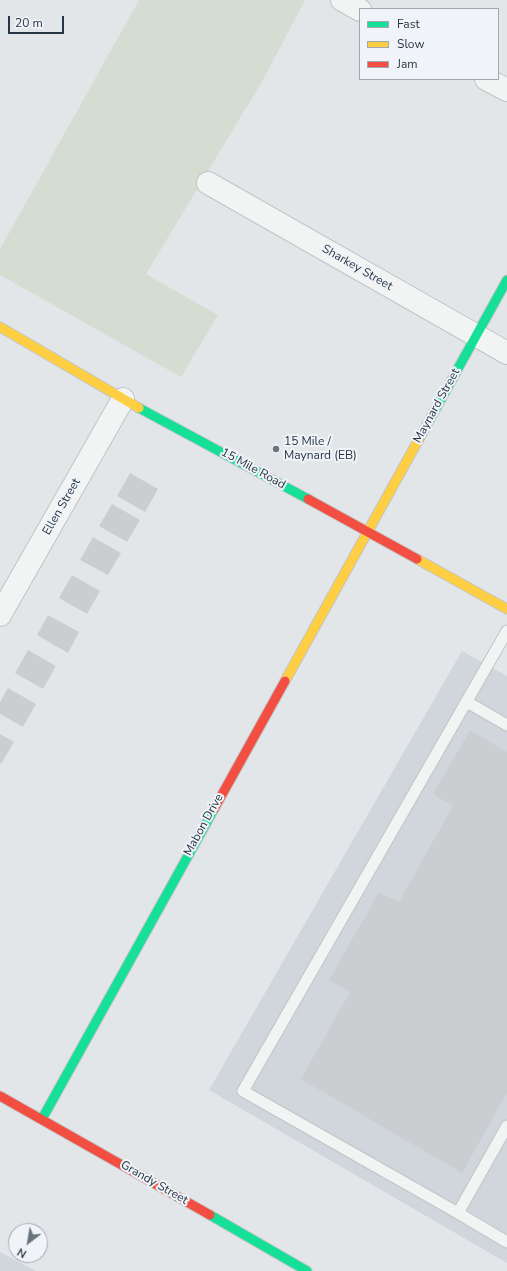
<!DOCTYPE html>
<html>
<head>
<meta charset="utf-8">
<style>
  body { margin:0 }
  #map { position:relative; width:507px; height:1271px; overflow:hidden; background:#e3e6e8; font-family:"Nunito Sans",sans-serif }
  canvas { display:block }
  .legend { position:absolute; left:359px; top:8px; width:140px; height:72px; box-sizing:border-box; background:#f0f4f8; border:1px solid #a0a8b0; margin:0; padding:5px 7px; list-style:none; font-size:12px; color:#273644 }
  .legend li { display:flex; align-items:center; gap:8px; height:20px }
  .legend b { width:20px; border:1px solid #a0a8b0 }
  .north { position:absolute; left:8px; top:1223px; width:40px; height:40px; box-sizing:border-box; background:#f0f4f8; border:1px solid #a0a8b0; border-radius:50%; rotate:211deg; font-size:11px; font-weight:700; line-height:16px; text-align:center; color:#273644 }
  .north::after { content:''; display:block; margin:auto; width:14px; height:18px; background:#69747d; clip-path:polygon(50% 0,100% 100%,50% 72%,0 100%) }
  .scale { position:absolute; left:8px; top:16px; width:56px; height:18px; box-sizing:border-box; border:2px solid #273644; border-top:0; padding-left:5px; font-size:12px; line-height:14px; white-space:nowrap; color:#273644; -webkit-text-stroke:3px #f0f4f8; paint-order:stroke }
</style>
</head>
<body>
<div id="map">
<canvas width="507" height="1271"></canvas>
<ul class="legend">
<li><b style="height:5px;background:#16e098"></b>Fast</li>
<li><b style="height:5px;background:#ffcf43"></b>Slow</li>
<li><b style="height:5px;background:#f24e42"></b>Jam</li>
</ul>
<div class="north">N</div>
<div class="scale">20 m</div>
</div>
<script>
const context = document.querySelector('canvas').getContext('2d');
context.lineJoin = 'round';
function paint(path, color) { context.fillStyle = color; context.fill(path, 'evenodd'); }
const toPath = rows => new Path2D(rows.map(r => 'M' + r).join(''));
function strokePath(path, color, width, dash) { context.strokeStyle = color; context.lineWidth = width; context.lineCap = dash ? 'butt' : 'round'; context.setLineDash(dash || []); context.stroke(path); }
function write(font, color, halo, rows, align = 'center') {
  context.font = font + ' "Nunito Sans",sans-serif'; context.lineWidth = 4; context.setLineDash([]); context.textBaseline = 'middle'; context.strokeStyle = halo; context.fillStyle = color; for (const [text, x, y, turn = 0] of rows) {
    context.save(); context.translate(x, y); context.rotate((+turn || 0) * Math.PI / 180); context.textAlign = isNaN(turn) ? turn : align; if (halo) context.strokeText(text, 0, 0); context.fillText(text, 0, 0); context.restore();
  }
}
paint(toPath([
  [462,651,507,676,507,1263,209,1090],
  [0,1252,36,1271,0,1271]
]), '#d0d6dc');
paint(toPath([
  [139,0,305,0,263,80,146,274,218,315,181,377,0,275,0,249]
]), '#d5ddd2');
paint(toPath([
  [130,473,158,489,145,512,117,496],
  [112,504,140,520,127,542,99,526],
  [93,537,121,553,108,575,80,560],
  [72,575,100,591,87,614,59,598],
  [48,615,79,632,68,653,37,635],
  [28,650,56,666,43,689,15,673],
  [8,688,36,704,23,727,0,714,0,702],
  [470,730,507,752,507,1093,462,1173,301,1079,350,992,329,980,379,892,399,902,453,806,433,794],
  [0,734,14,742,1,764,0,764]
]), '#cbced1');
const lane = toPath([
  [507,631,243,1091,458,1213,507,1126],
  [467,702,507,725],
  [458,1213,507,1242]
]);
const street = toPath([
  [342,0,360,10],
  [486,79,507,90],
  [208,183,507,353],
  [0,615,123,399]
]);
const fast = toPath([
  [139,408,308,499],
  [419,439,507,280],
  [42,1119,214,809],
  [210,1215,307,1271]
]);
const slow = toPath([
  [0,327,139,408],
  [417,559,507,609],
  [285,681,419,439]
]);
const jam = toPath([
  [308,499,417,559],
  [214,809,285,681],
  [0,1096,210,1215]
]);
strokePath(lane, '#c1c4c6', 13);
strokePath(street, '#c1c4c6', 24);
strokePath(fast, '#c1c4c6', 11);
strokePath(slow, '#c1c4c6', 11);
strokePath(jam, '#c1c4c6', 11);
strokePath(lane, '#f2f4f4', 11);
strokePath(street, '#f2f4f4', 22);
strokePath(fast, '#16e098', 9);
strokePath(slow, '#ffcf43', 9);
strokePath(jam, '#f24e42', 9);
for (const [x, y, r, color] of [
  [276,449,4,"#69747d"]
]) { const dot = new Path2D(); dot.arc(x, y, r, 0, 2 * Math.PI); context.fillStyle = color; context.fill(dot); strokePath(dot, '#f0f4f8', 1.5); }
write('12px', '#273644', '#f0f4f8', [
  ["Sharkey Street",357,268,30],
  ["Maynard Street",437,406,-61],
  ["15 Mile Road",253,469,29],
  ["Ellen Street",62,507,-60],
  ["Mabon Drive",204,825,-61],
  ["Grandy Street",154,1183,30]
]);
write('12px', '#273644', '#f0f4f8', [
  ["15 Mile /",284,442],
  ["Maynard (EB)",284,456]
], 'left');
</script>
</body>
</html>
